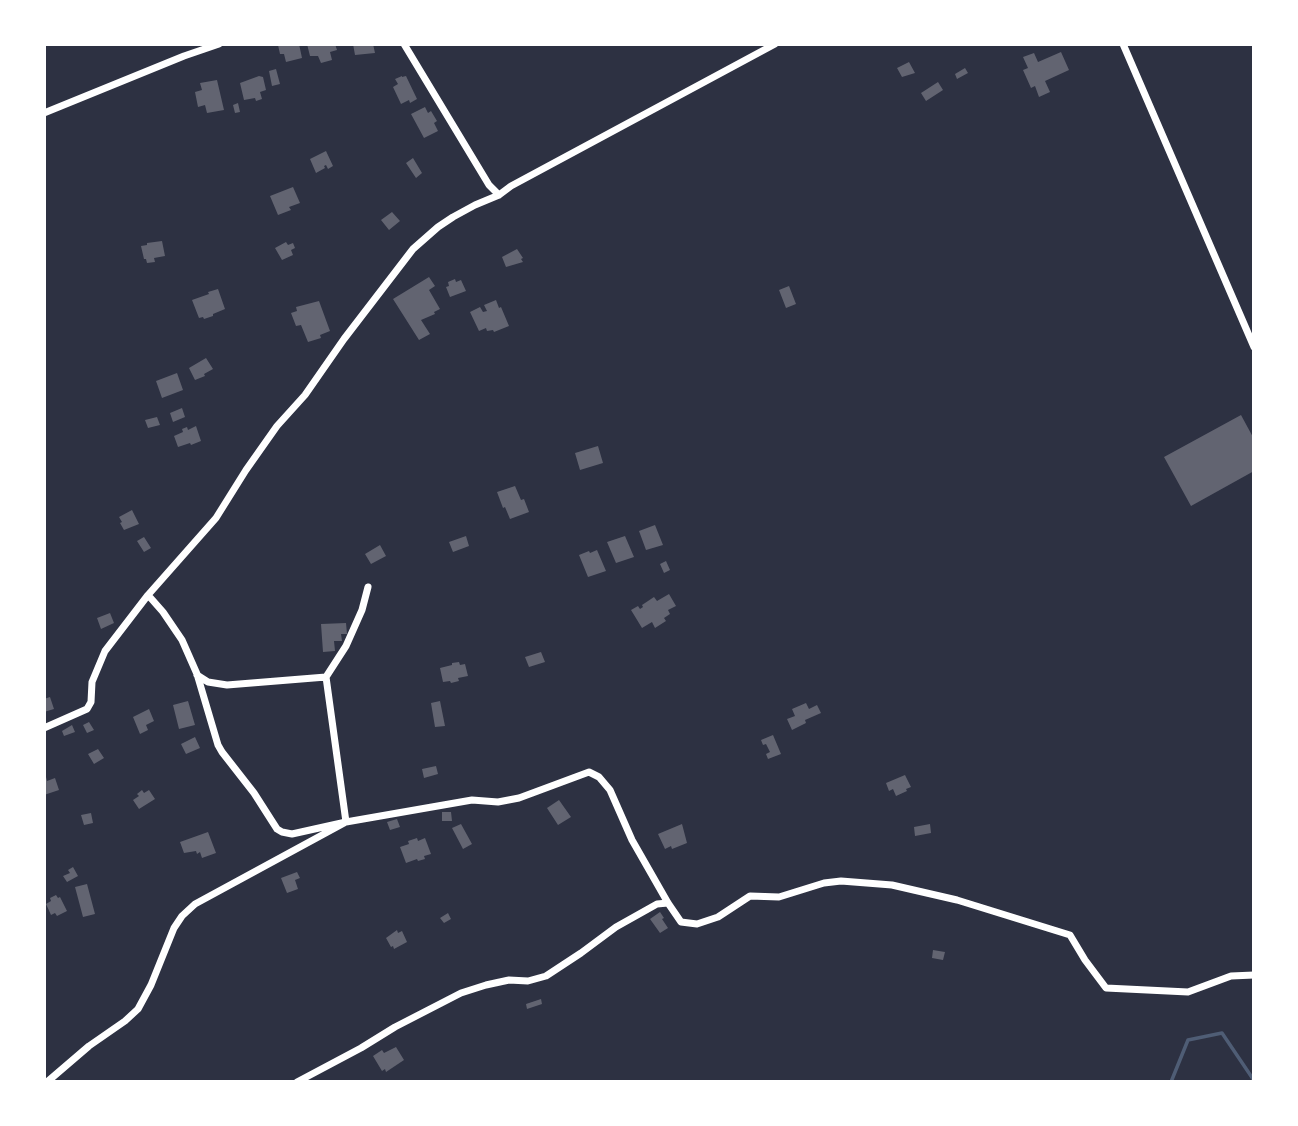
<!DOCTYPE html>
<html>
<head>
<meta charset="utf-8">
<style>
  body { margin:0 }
  #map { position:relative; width:1298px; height:1126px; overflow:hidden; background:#2d3142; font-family:Karla,sans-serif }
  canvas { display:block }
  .frame { position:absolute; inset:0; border:46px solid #fff; pointer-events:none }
</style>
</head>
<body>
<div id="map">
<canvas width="1298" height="1126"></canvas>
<div class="frame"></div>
</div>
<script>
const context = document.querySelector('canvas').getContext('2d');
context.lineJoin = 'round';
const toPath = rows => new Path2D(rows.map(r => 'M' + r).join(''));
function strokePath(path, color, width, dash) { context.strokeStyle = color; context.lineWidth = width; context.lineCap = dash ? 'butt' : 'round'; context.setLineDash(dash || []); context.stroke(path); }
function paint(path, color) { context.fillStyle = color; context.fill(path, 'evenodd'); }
strokePath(toPath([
  [1171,1082,1188,1040,1222,1033,1253,1079,1254,1079]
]), '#4f5d75', 3.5);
paint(toPath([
  [281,44,299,44,302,58,286,62,284,54,280,54,278,45],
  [307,44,335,44,337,50,330,52,332,60,321,63,318,56,310,56],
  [353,44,373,44,375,53,355,55],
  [1061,52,1069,70,1045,81,1050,92,1039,97,1035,86,1031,88,1023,70,1028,68,1023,57,1034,53,1038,62],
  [909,62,915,73,902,77,897,68],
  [965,68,968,73,957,79,955,74],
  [276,69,280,84,272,86,269,71],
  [259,76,263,77,266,90,260,92,262,99,256,101,255,98,244,100,240,83],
  [402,76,402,77,406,76,417,99,410,103,409,100,401,104,393,87,398,84,395,79],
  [217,80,224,110,207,113,205,105,198,107,195,92,202,90,200,83],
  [938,82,943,90,926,101,921,93],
  [238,103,240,112,235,113,233,105],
  [425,107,428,113,431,111,437,121,434,123,438,131,424,138,411,114],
  [326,151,333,166,328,169,326,165,324,166,325,168,316,173,310,159],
  [413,158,422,173,416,178,406,163],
  [293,187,300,203,289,207,291,210,278,215,270,196],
  [392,212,400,221,389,230,381,220],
  [162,241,165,256,154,258,155,262,147,263,146,259,144,259,141,246,147,245,147,243],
  [286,242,288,245,293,243,295,248,291,250,293,255,282,260,275,248],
  [517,249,523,258,521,259,523,262,506,267,502,257],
  [429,277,435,286,429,290,440,309,434,312,435,314,421,320,430,334,419,340,393,299],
  [455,279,456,282,461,280,466,291,450,297,446,287,449,286,448,282],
  [789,286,796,304,786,308,779,290],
  [218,289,225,309,213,314,213,316,204,319,203,317,199,318,192,300,209,294,208,292],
  [496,300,499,308,501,307,509,326,494,332,493,330,487,331,486,328,479,331,470,312,480,307,483,312,487,311,484,305],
  [319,301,330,331,320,335,321,338,308,342,301,325,296,326,291,313,297,311,296,307],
  [206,358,213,369,204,374,205,376,195,380,189,368],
  [177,373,183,390,162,398,156,381],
  [182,408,185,417,173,422,170,413],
  [1241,415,1254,439,1254,471,1191,506,1164,457],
  [157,417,160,425,148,428,145,420],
  [196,426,201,441,191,445,190,443,178,447,174,436,183,432,182,429,187,427,188,430],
  [598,446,603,463,580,470,575,453],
  [515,486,521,500,524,499,529,512,510,519,505,507,503,508,497,492],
  [132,510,139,524,124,530,120,523,122,522,119,517],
  [655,525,663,545,646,550,639,531],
  [466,536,469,546,453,552,449,542],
  [625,536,634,557,616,563,607,542],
  [144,537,151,548,144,552,137,541],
  [380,545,386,556,371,564,365,554],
  [597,550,606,571,588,577,579,555,589,551,590,553],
  [666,561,670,570,664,573,660,564],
  [669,594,676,606,668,610,670,614,664,618,666,621,655,628,652,622,642,628,631,610,638,606,640,609,643,607,642,605,654,597,657,601],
  [110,613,114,623,101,629,97,618],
  [346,623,347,634,341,634,342,641,334,641,335,651,323,652,321,624],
  [541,652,545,662,529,667,525,657],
  [459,662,460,665,465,664,468,676,458,678,459,681,451,683,450,681,443,682,440,668,452,665,452,663],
  [50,697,54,709,44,712,44,699],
  [188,701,195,725,179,729,173,705],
  [440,701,445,726,435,727,431,703],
  [806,703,809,709,817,705,821,713,805,720,806,723,792,730,787,719,795,716,792,709],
  [149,709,154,721,146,725,148,730,140,734,133,717],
  [89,722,94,730,87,733,83,725],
  [72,725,75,732,64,736,62,731],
  [773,735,781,754,768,759,766,754,770,752,766,744,763,745,761,740],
  [195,737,200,748,186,754,181,744],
  [98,749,104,758,94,764,88,754],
  [436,766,438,774,424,778,422,769],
  [45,773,47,781,55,778,59,790,44,795],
  [905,775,911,787,906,789,907,791,896,796,893,789,889,791,886,783],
  [142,790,144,793,149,790,155,799,139,809,133,800,139,796,137,794],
  [559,800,571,817,558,825,547,808],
  [442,812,451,812,452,821,442,821],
  [91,813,93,823,84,825,81,815],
  [397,819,400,827,390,830,387,822],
  [461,824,472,844,463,849,452,828],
  [682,824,687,843,672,849,671,846,665,849,658,834],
  [930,824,931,833,915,836,914,827],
  [208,832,216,853,202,858,200,852,197,854,196,851,184,853,180,842],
  [417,838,418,841,425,838,431,854,424,856,425,859,418,861,417,859,406,863,400,847,409,844,408,841],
  [73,867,78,876,67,882,63,876,70,873,68,870],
  [297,872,300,878,295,880,298,889,287,893,281,878],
  [87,884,95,914,83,917,75,887],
  [56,895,58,898,60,897,67,911,57,916,55,913,51,915,46,904,51,901,50,898],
  [660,912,664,918,662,919,668,928,660,933,650,919],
  [448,913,451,919,444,923,440,918],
  [397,930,398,933,402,931,407,942,394,949,393,946,391,947,386,938],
  [933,950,945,952,943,960,932,958],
  [541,999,542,1004,527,1009,526,1004],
  [396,1047,404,1060,386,1072,385,1069,382,1071,373,1056,382,1050,384,1053]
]), '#626471');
strokePath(toPath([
  [404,44,489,185,499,195],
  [1123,44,1254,347],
  [44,113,184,56,219,44],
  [148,595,163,612,182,640,197,674,218,745,222,752,254,793,277,829,282,832,292,834,346,822,326,677,346,646,362,610,368,587],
  [197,675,208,682,227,685,326,677],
  [44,728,87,709,91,702,92,682,105,651,148,595,216,518,246,470,277,426,305,395,344,339,413,249,438,227,453,217,475,205,499,195,511,186,775,44],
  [47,1082,89,1046,125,1021,138,1009,151,985,174,928,182,916,195,904,346,822,472,800,498,802,519,798,589,772,599,777,610,790,632,840,668,903,681,922,697,924,718,917,750,896,779,897,824,883,841,881,892,885,957,900,1070,935,1085,960,1106,988,1188,992,1231,976,1254,975],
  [297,1082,361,1048,395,1027,461,993,486,985,509,980,528,981,546,976,581,953,616,927,657,904,668,903]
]), '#fff', 7);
</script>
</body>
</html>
